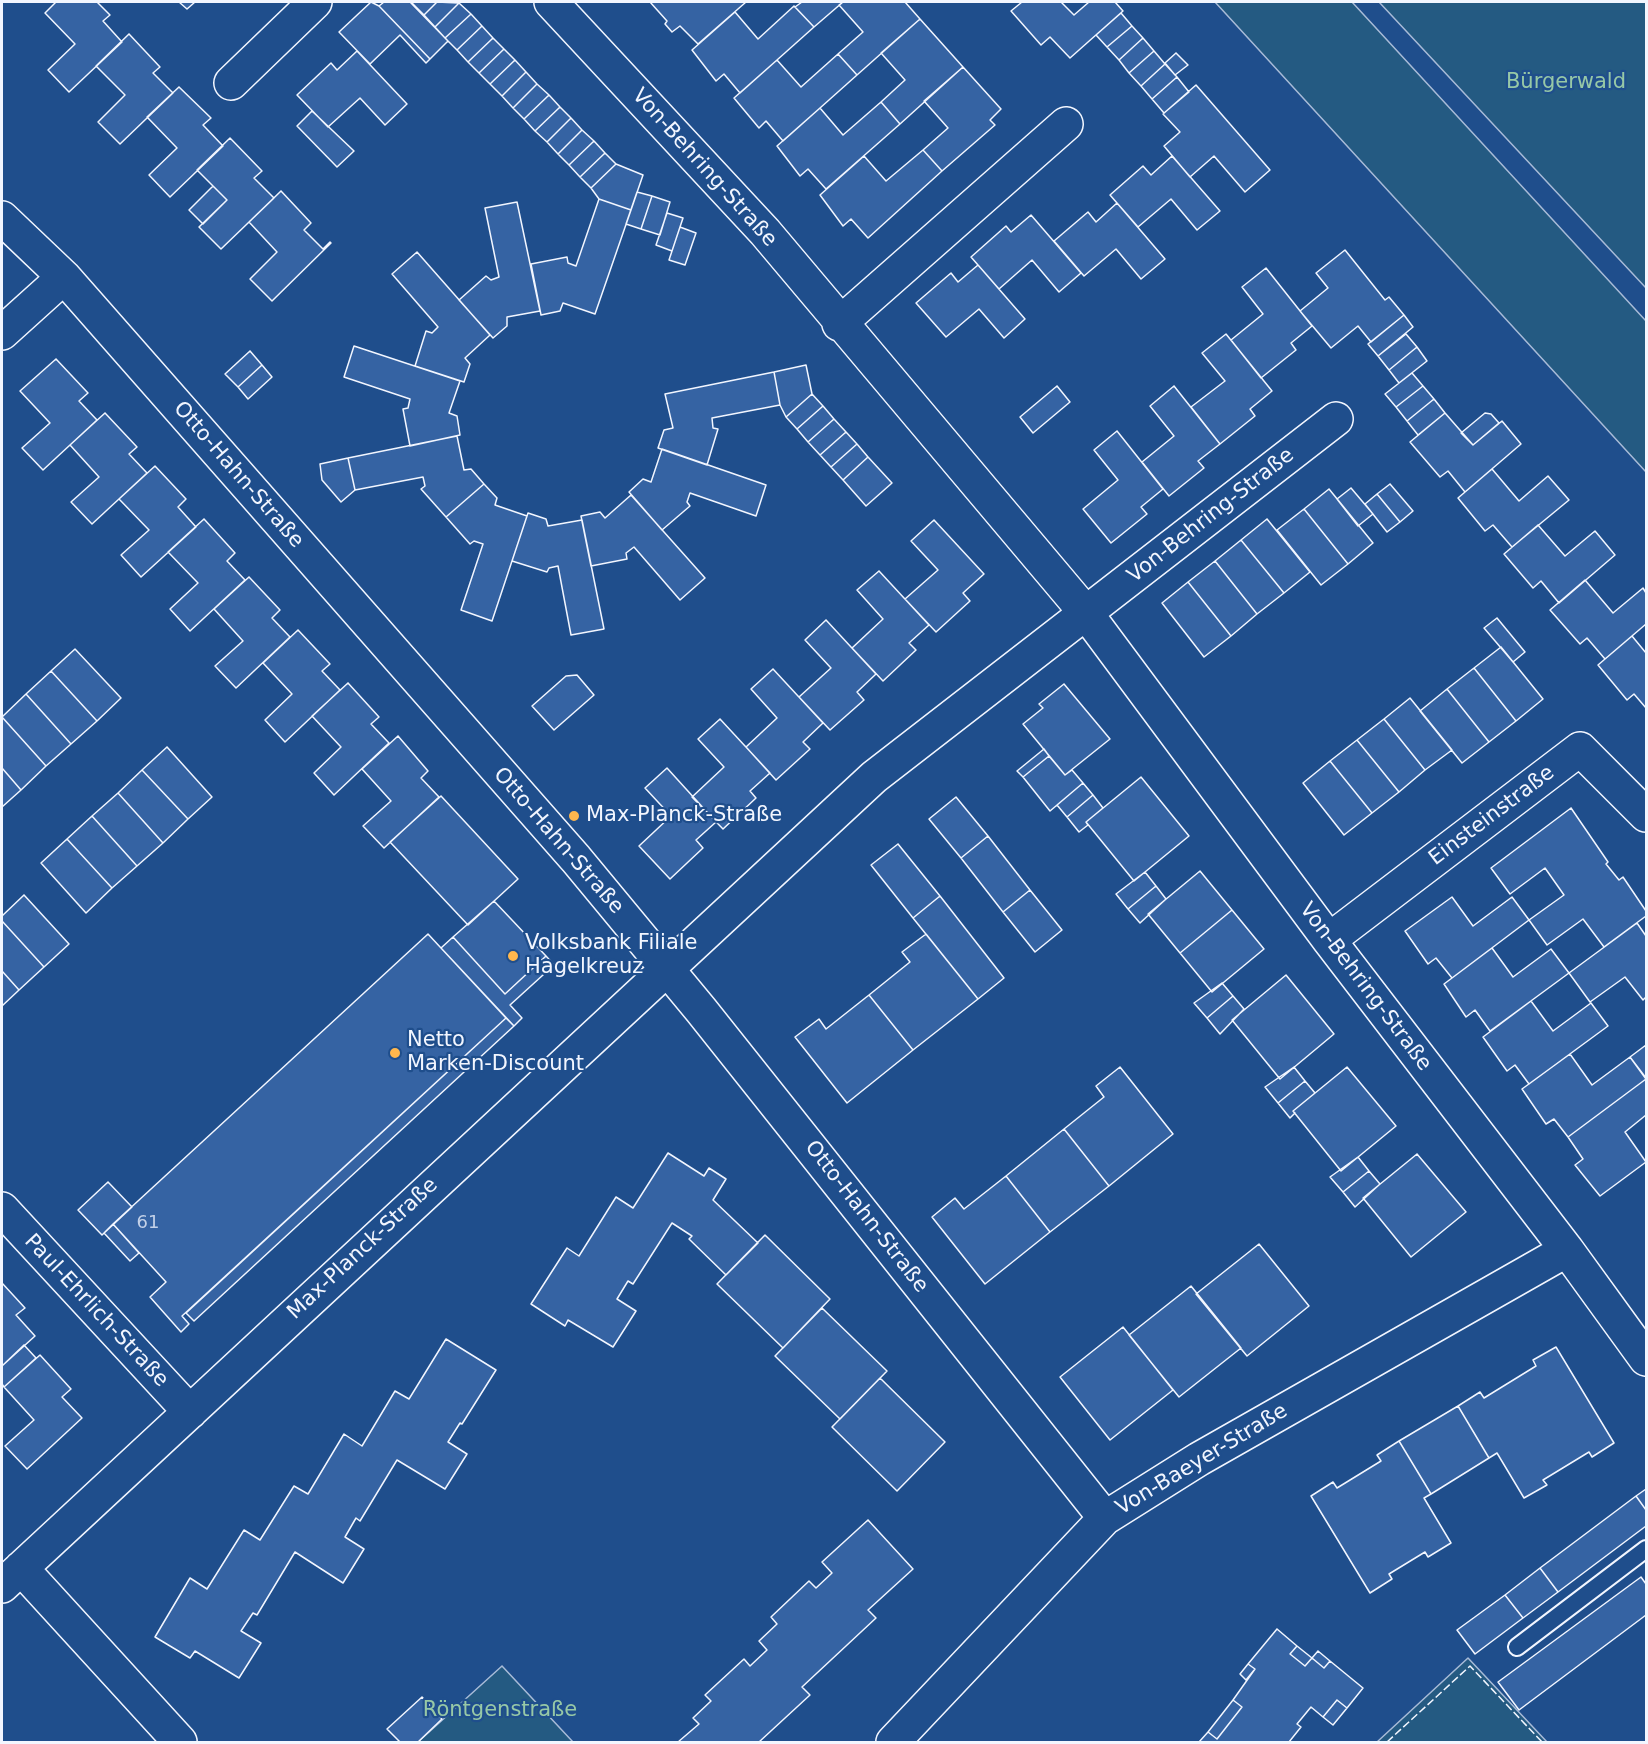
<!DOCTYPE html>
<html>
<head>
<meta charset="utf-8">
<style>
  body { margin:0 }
  #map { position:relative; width:1648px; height:1744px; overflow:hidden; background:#1f4e8c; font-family:"DejaVu Sans",sans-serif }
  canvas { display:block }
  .frame { position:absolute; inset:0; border:3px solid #f2f6ff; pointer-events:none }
</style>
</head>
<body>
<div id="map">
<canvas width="1648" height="1744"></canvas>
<div class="frame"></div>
</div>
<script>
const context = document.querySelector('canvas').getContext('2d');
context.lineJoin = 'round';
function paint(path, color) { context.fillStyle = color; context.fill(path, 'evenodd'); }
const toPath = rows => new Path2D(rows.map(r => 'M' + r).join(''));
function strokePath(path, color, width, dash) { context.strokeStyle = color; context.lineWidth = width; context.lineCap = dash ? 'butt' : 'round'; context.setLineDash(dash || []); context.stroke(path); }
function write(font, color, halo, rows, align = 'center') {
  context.font = font + ' "DejaVu Sans",sans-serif'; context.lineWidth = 4.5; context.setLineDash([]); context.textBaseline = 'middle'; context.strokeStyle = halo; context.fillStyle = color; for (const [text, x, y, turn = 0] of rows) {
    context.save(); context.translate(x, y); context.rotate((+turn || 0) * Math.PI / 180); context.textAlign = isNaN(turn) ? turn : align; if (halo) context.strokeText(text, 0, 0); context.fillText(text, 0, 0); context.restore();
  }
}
const green = toPath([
  [1215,2,1352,2,1646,321,1646,472,1215,2],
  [1379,2,1646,2,1646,288,1379,2],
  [1468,1658,1547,1742,1377,1742,1468,1658],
  [502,1666,573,1742,418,1742,502,1666]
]);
paint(green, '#245a82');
strokePath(green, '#a8bbd7', 1.5);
const building = toPath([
  [56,2,97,2,110,15,103,21,122,42,69,92,48,70,75,44,45,13,56,2],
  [179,2,195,2,187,9,179,2],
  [371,2,379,6,430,59,426,63,400,35,370,64,339,32,371,2],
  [384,2,410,2,448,41,430,59,379,6,384,2],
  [414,2,437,2,424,15,412,3,414,2],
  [437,2,459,3,435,27,424,15,437,2],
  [650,2,746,2,698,44,680,26,672,32,665,24,667,21,650,2],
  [802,2,843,2,814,27,795,7,802,2],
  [843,2,905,2,920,19,857,75,838,54,863,32,839,5,843,2],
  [1022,2,1061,2,1074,15,1089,2,1115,2,1123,11,1070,58,1050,37,1041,45,1011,11,1022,2],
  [459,3,471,14,445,38,435,27,459,3],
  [794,6,814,27,740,93,724,74,716,81,692,50,735,12,758,39,794,6],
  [1121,13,1132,26,1107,47,1096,35,1121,13],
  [471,14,482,26,457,50,445,38,471,14],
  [920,19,963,67,900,124,881,102,905,80,881,53,920,19],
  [482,26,493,38,468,62,457,50,482,26],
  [1132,26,1143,38,1119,60,1107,47,1132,26],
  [129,34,160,67,153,73,173,93,120,144,98,122,125,95,96,66,129,34],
  [493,38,504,49,479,73,468,62,493,38],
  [1143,38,1154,51,1129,73,1119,60,1143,38],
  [504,49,515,60,490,84,479,73,504,49],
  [357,51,407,104,385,125,360,98,328,127,297,95,331,63,337,70,357,51],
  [1154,51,1165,64,1141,86,1129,73,1154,51],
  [1176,53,1188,65,1175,75,1165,63,1176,53],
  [838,54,857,75,783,141,766,121,759,128,734,98,777,60,801,87,838,54],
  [515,60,526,72,502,96,490,84,515,60],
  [1165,64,1177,77,1152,99,1141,86,1165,64],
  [963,67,1001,109,990,120,995,125,942,171,923,150,948,128,924,101,963,67],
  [526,72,537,84,513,108,502,96,526,72],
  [1177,77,1189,92,1164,113,1152,99,1177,77],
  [537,84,549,95,524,119,513,108,537,84],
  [1196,85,1270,170,1245,192,1214,156,1190,177,1164,146,1180,132,1163,114,1196,85],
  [179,87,211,118,203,125,223,146,170,197,149,175,177,148,147,117,179,87],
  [549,95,560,107,535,131,524,119,549,95],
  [881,102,900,124,826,189,808,169,800,176,777,146,820,108,843,135,881,102],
  [560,107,571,118,547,142,535,131,560,107],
  [312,111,354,151,337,167,297,126,312,111],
  [571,118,582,130,558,154,547,142,571,118],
  [582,130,594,141,569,165,558,154,582,130],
  [230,138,262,171,254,178,274,198,221,249,199,227,227,200,197,170,230,138],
  [594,141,605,153,580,177,569,165,594,141],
  [923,150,942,171,868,238,851,219,843,226,820,195,864,156,886,181,923,150],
  [605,153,616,164,591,188,580,177,605,153],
  [1172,156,1220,211,1197,230,1171,199,1138,227,1110,195,1143,166,1151,175,1172,156],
  [616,164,643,175,631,210,599,199,591,188,616,164],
  [213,186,227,200,203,224,189,210,213,186],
  [281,191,311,223,304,230,323,249,330,242,331,243,272,301,250,279,277,252,249,222,281,191],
  [637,192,652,196,641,229,626,224,637,192],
  [652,196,670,202,660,235,641,229,652,196],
  [599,199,631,210,595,314,563,303,560,311,541,315,531,264,567,257,568,263,576,266,599,199],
  [517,202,540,311,507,317,507,326,493,338,459,300,486,276,491,280,499,277,485,208,517,202],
  [1117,203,1165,259,1141,279,1116,249,1084,276,1054,241,1088,212,1096,222,1117,203],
  [667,213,683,218,672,251,656,245,667,213],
  [1031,215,1081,273,1059,292,1032,260,999,289,971,257,1006,226,1011,232,1031,215],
  [680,227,696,233,685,265,669,260,680,227],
  [1345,250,1385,300,1389,297,1404,315,1371,342,1358,326,1331,348,1300,311,1328,288,1316,273,1345,250],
  [417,252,490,335,465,358,470,364,464,382,415,366,426,331,432,333,438,327,392,274,417,252],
  [978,265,1025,319,1004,338,979,309,946,337,916,303,951,273,958,282,978,265],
  [1266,268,1312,326,1291,343,1296,350,1261,378,1231,340,1263,314,1242,287,1266,268],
  [1404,315,1413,327,1378,356,1368,344,1404,315],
  [1226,334,1272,391,1250,409,1255,416,1220,444,1191,407,1225,381,1202,353,1226,334],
  [1406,334,1417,347,1389,370,1378,356,1406,334],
  [354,346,460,381,449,413,457,416,460,435,410,446,403,409,408,408,410,399,344,377,354,346],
  [1417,347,1427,361,1399,383,1389,370,1417,347],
  [250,351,262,365,238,387,225,374,250,351],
  [56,359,88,393,79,401,97,420,43,470,22,448,50,423,20,391,56,359],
  [262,365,272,377,248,399,238,387,262,365],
  [806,365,812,394,786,417,780,405,774,372,806,365],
  [774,372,780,405,712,418,713,428,718,429,707,465,658,448,664,430,673,428,665,394,774,372],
  [1412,373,1423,386,1396,407,1385,394,1412,373],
  [1057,386,1070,402,1033,433,1020,417,1057,386],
  [1174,386,1220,444,1198,461,1204,468,1169,496,1142,462,1174,436,1150,406,1174,386],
  [1423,386,1434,399,1407,421,1396,407,1423,386],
  [812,394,823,406,797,429,786,417,812,394],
  [1434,399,1445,413,1418,435,1407,421,1434,399],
  [823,406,834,419,808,442,797,429,823,406],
  [105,413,137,447,129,454,147,473,92,524,71,502,99,477,70,445,105,413],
  [1445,413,1473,445,1502,421,1521,444,1465,492,1448,471,1440,477,1410,442,1445,413],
  [1485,413,1491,414,1499,423,1473,445,1461,433,1485,413],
  [834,419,846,432,820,455,808,442,834,419],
  [1117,431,1163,489,1141,507,1147,514,1111,543,1083,509,1118,480,1094,450,1117,431],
  [846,432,857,444,831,467,820,455,846,432],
  [457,436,464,470,471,469,484,484,446,517,421,489,425,486,423,477,355,490,348,458,457,436],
  [857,444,868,457,843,480,831,467,857,444],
  [662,449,766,485,756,516,690,493,687,502,690,506,662,530,629,492,643,479,651,482,662,449],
  [868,457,892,483,866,506,843,480,868,457],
  [348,458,355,490,341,502,322,480,320,464,348,458],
  [155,466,186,499,178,507,196,527,141,577,121,555,149,530,119,499,155,466],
  [1492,469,1519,501,1548,476,1569,500,1512,547,1493,525,1485,531,1458,498,1492,469],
  [484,484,497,498,495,505,527,516,492,621,461,610,483,544,474,541,470,544,446,517,484,484],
  [1390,484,1413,511,1400,522,1377,494,1390,484],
  [1351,488,1373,514,1358,526,1337,499,1351,488],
  [1329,489,1373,543,1348,564,1304,509,1329,489],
  [1377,494,1400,522,1387,532,1365,504,1377,494],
  [631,495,705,578,680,600,634,547,626,553,627,559,591,566,581,516,600,512,605,518,631,495],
  [1304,509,1348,564,1321,585,1277,530,1304,509],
  [528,513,546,519,548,526,582,520,604,629,571,635,558,566,549,568,547,572,512,561,528,513],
  [204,519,235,553,227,561,245,580,190,631,170,609,198,583,168,552,204,519],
  [1267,519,1310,572,1284,593,1241,540,1267,519],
  [934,520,984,574,963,593,970,601,936,632,905,599,938,570,911,541,934,520],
  [1538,525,1565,556,1595,531,1615,555,1559,603,1541,581,1533,588,1504,554,1538,525],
  [1241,540,1284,593,1257,614,1215,561,1241,540],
  [1215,561,1257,614,1231,636,1188,582,1215,561],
  [879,571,929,625,909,643,916,650,883,681,852,648,883,619,857,590,879,571],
  [249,577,280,610,272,618,290,637,236,688,215,666,243,641,214,609,249,577],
  [1585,580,1613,613,1643,588,1646,593,1646,624,1605,659,1587,638,1580,644,1550,610,1585,580],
  [1188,582,1231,636,1204,657,1162,603,1188,582],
  [1497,618,1525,652,1513,662,1484,628,1497,618],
  [826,620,876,674,857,692,864,700,830,730,799,697,831,668,805,640,826,620],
  [298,630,330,664,322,671,340,690,285,742,265,720,292,694,263,663,298,630],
  [1632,636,1646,653,1646,708,1634,694,1627,700,1598,665,1632,636],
  [1501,647,1543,699,1516,721,1474,668,1501,647],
  [75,649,121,698,97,721,51,671,75,649],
  [1474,668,1516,721,1489,742,1447,689,1474,668],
  [773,669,823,723,803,742,810,749,776,780,746,747,777,718,751,689,773,669],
  [51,671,97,721,71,744,26,694,51,671],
  [577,675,594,695,554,730,532,706,566,676,577,675],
  [348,683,379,717,371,724,389,743,334,795,314,773,341,747,312,716,348,683],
  [1064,684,1110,739,1065,775,1023,724,1043,708,1039,704,1064,684],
  [1447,689,1489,742,1462,763,1420,711,1447,689],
  [26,694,71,744,46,766,2,717,26,694],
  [1410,698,1452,750,1425,770,1384,719,1410,698],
  [2,717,46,766,21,790,2,768,2,717],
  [720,719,770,773,750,791,756,798,723,829,692,797,724,767,698,739,720,719],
  [1384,719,1425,770,1399,792,1357,740,1384,719],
  [398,736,428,771,421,778,439,797,384,848,363,826,391,801,362,769,398,736],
  [1357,740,1399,792,1372,813,1330,761,1357,740],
  [167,747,212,797,188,819,142,770,167,747],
  [1044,749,1049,756,1023,777,1017,771,1044,749],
  [1049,756,1065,775,1072,770,1083,783,1050,811,1023,777,1049,756],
  [1330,761,1372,813,1344,835,1303,783,1330,761],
  [2,768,21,790,2,807,2,768],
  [667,768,716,822,696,840,703,848,670,879,639,846,671,816,645,788,667,768],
  [142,770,188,819,163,843,118,793,142,770],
  [1141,777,1189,836,1134,881,1086,822,1141,777],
  [1083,783,1093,795,1067,817,1057,805,1083,783],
  [118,793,163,843,137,866,92,816,118,793],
  [1093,795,1103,808,1086,822,1088,825,1079,832,1067,817,1093,795],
  [441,796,518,879,468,925,390,842,441,796],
  [956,797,988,836,961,858,929,819,956,797],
  [1571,808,1608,862,1606,864,1619,880,1623,877,1646,911,1646,916,1604,947,1583,919,1547,945,1529,920,1564,895,1545,868,1510,894,1491,868,1571,808],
  [92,816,137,866,112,888,67,839,92,816],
  [988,836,1030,890,1003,912,961,858,988,836],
  [67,839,112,888,86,913,41,863,67,839],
  [898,844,940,896,913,918,871,865,898,844],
  [1200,871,1232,910,1180,953,1148,914,1200,871],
  [1145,872,1156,886,1128,909,1116,894,1145,872],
  [1156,886,1166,899,1140,923,1128,909,1156,886],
  [1030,890,1062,930,1035,952,1003,912,1030,890],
  [24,895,69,944,44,967,2,921,2,916,24,895],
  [940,896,1004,978,978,999,913,918,940,896],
  [1452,897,1473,926,1512,897,1529,920,1452,978,1436,958,1428,964,1405,931,1452,897],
  [494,901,546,956,505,994,453,937,494,901],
  [1232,910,1264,949,1212,992,1180,953,1232,910],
  [2,921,44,967,19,990,2,971,2,921],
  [1637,923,1646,936,1646,997,1643,1000,1625,977,1590,1002,1569,973,1637,923],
  [428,934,506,1018,182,1316,189,1324,181,1332,150,1297,166,1282,113,1224,428,934],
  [926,934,978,999,913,1050,869,995,910,962,902,952,926,934],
  [453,937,505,994,546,956,554,965,510,1005,522,1018,514,1026,441,948,453,937],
  [1492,948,1513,977,1551,949,1569,973,1490,1031,1475,1010,1466,1017,1444,984,1492,948],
  [2,971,19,990,2,1006,2,971],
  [1286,975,1334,1034,1280,1079,1232,1020,1286,975],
  [1222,983,1233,996,1207,1018,1194,1003,1222,983],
  [869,995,913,1050,847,1103,795,1037,819,1019,826,1029,869,995],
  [1233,996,1244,1009,1220,1034,1207,1018,1233,996],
  [1531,1001,1553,1031,1591,1003,1608,1026,1529,1084,1515,1065,1507,1071,1483,1037,1531,1001],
  [506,1018,514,1026,194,1321,186,1313,506,1018],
  [1646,1045,1646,1078,1630,1057,1646,1045],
  [1570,1054,1592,1085,1630,1057,1646,1079,1568,1137,1554,1119,1546,1124,1522,1089,1570,1054],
  [1120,1067,1173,1134,1109,1186,1064,1129,1104,1097,1096,1086,1120,1067],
  [1294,1067,1305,1081,1278,1103,1265,1087,1294,1067],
  [1347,1067,1396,1126,1341,1171,1293,1111,1347,1067],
  [1646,1079,1646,1115,1625,1132,1646,1162,1600,1196,1575,1165,1583,1159,1568,1137,1646,1079],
  [1305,1081,1315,1093,1293,1111,1295,1113,1290,1118,1278,1103,1305,1081],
  [1064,1129,1109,1186,1050,1232,1006,1176,1064,1129],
  [668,1153,704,1176,709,1168,726,1179,713,1200,758,1243,726,1275,689,1239,692,1236,672,1223,633,1284,628,1281,617,1299,636,1311,613,1347,568,1320,565,1326,531,1304,567,1248,579,1256,616,1197,633,1208,668,1153],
  [1417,1154,1466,1212,1411,1257,1363,1198,1417,1154],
  [1358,1157,1369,1171,1343,1192,1330,1177,1358,1157],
  [1369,1171,1380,1184,1355,1207,1343,1192,1369,1171],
  [1006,1176,1050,1232,985,1284,932,1217,955,1198,964,1209,1006,1176],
  [108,1182,132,1207,102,1235,78,1210,108,1182],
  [113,1224,139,1253,130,1261,104,1233,113,1224],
  [765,1235,830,1299,783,1348,717,1284,765,1235],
  [1259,1244,1309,1306,1247,1356,1196,1294,1259,1244],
  [2,1283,25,1308,16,1315,35,1336,2,1366,2,1283],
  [1191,1286,1241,1348,1179,1397,1129,1335,1191,1286],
  [822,1308,887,1371,840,1419,775,1356,822,1308],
  [1123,1327,1173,1390,1110,1440,1060,1377,1123,1327],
  [446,1339,496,1370,462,1424,460,1423,448,1442,467,1454,445,1489,397,1460,360,1521,356,1518,345,1537,364,1549,343,1583,295,1552,257,1615,253,1613,241,1631,261,1643,239,1678,195,1651,190,1658,155,1637,190,1578,207,1589,244,1530,260,1540,294,1486,308,1494,344,1434,362,1446,395,1391,409,1399,446,1339],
  [24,1345,36,1358,4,1387,2,1384,2,1366,24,1345],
  [1556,1347,1614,1443,1592,1457,1589,1452,1543,1480,1547,1485,1524,1498,1497,1453,1489,1458,1458,1406,1480,1392,1484,1398,1536,1366,1533,1360,1556,1347],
  [40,1355,71,1389,62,1397,82,1418,27,1469,5,1446,34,1420,4,1387,40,1355],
  [880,1378,945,1442,897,1491,832,1427,880,1378],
  [1458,1406,1489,1458,1431,1494,1399,1441,1458,1406],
  [1399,1441,1431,1494,1424,1498,1451,1543,1428,1557,1425,1552,1389,1574,1392,1579,1370,1593,1311,1496,1333,1482,1337,1488,1381,1461,1377,1455,1399,1441],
  [1646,1489,1646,1510,1636,1496,1646,1489],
  [1636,1496,1646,1510,1646,1526,1558,1592,1540,1568,1636,1496],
  [868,1520,913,1569,868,1610,876,1618,802,1687,810,1695,759,1742,678,1742,699,1724,693,1718,711,1701,705,1695,744,1659,750,1666,767,1650,759,1641,777,1624,771,1617,809,1581,816,1588,832,1573,822,1562,868,1520],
  [1540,1568,1558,1592,1523,1618,1505,1595,1540,1568],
  [1641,1577,1646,1584,1646,1615,1519,1710,1498,1682,1641,1577],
  [1505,1595,1523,1618,1475,1654,1457,1630,1505,1595],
  [1277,1629,1297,1646,1290,1654,1305,1666,1312,1658,1324,1668,1330,1661,1363,1688,1347,1708,1337,1700,1323,1717,1311,1707,1297,1724,1301,1727,1289,1742,1199,1742,1208,1732,1217,1739,1242,1707,1233,1700,1255,1669,1248,1664,1277,1629],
  [1297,1646,1312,1658,1305,1666,1290,1654,1297,1646],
  [1318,1651,1330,1661,1324,1668,1312,1658,1318,1651],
  [1248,1664,1255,1669,1246,1680,1240,1674,1248,1664],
  [422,1697,442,1719,418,1742,400,1742,387,1729,422,1697],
  [1233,1700,1242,1707,1217,1739,1208,1732,1233,1700],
  [1337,1700,1347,1708,1333,1725,1323,1717,1337,1700]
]);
paint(building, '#3563a3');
strokePath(building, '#f2f6ff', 1.5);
const service = toPath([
  [1517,1647,1646,1549]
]);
const minor = toPath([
  [551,2,765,232,1086,613,1329,940,1567,1250,1646,1359],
  [231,83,315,2],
  [2,218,64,277,576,859,701,1010,1105,1518],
  [839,324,1066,124],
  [2,333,64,277],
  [1329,940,1580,749,1646,815],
  [2,1209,190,1412],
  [21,1568,180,1742],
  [2,1586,874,777,1336,419],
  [893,1742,1105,1518,1199,1459,1567,1250]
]);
strokePath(service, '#f2f6ff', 20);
strokePath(minor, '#f2f6ff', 36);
strokePath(service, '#1f4e8c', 16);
strokePath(minor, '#1f4e8c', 33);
strokePath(toPath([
  [1387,1742,1470,1666,1542,1742]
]), '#f2f6ff', 1.5, [8, 3]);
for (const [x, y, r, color] of [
  [574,816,6,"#ffb74d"],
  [513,956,6,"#ffb74d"],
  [395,1053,6,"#ffb74d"]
]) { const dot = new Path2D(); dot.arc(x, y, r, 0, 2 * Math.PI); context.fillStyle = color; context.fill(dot); strokePath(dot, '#1f4e8c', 2); }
write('18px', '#c3d1e8', null, [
  ["61",148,1223]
]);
write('21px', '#97c8a6', '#1f4e8c', [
  ["Bürgerwald",1566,83],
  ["Röntgenstraße",500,1711]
]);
write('21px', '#f2f6ff', '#1f4e8c', [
  ["Von-Behring-Straße",704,168,48],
  ["Otto-Hahn-Straße",238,475,49],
  ["Von-Behring-Straße",1211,516,-38],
  ["Einsteinstraße",1492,816,-37],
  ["Otto-Hahn-Straße",558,841,49],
  ["Von-Behring-Straße",1365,987,53],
  ["Otto-Hahn-Straße",866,1217,52],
  ["Max-Planck-Straße",363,1249,-43],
  ["Paul-Ehrlich-Straße",96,1311,47],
  ["Von-Baeyer-Straße",1202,1460,-31]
]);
write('21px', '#f2f6ff', '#1f4e8c', [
  ["Max-Planck-Straße",586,816],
  ["Volksbank Filiale",525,944],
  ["Hagelkreuz",525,968],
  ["Netto",407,1041],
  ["Marken-Discount",407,1065]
], 'left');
</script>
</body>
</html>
